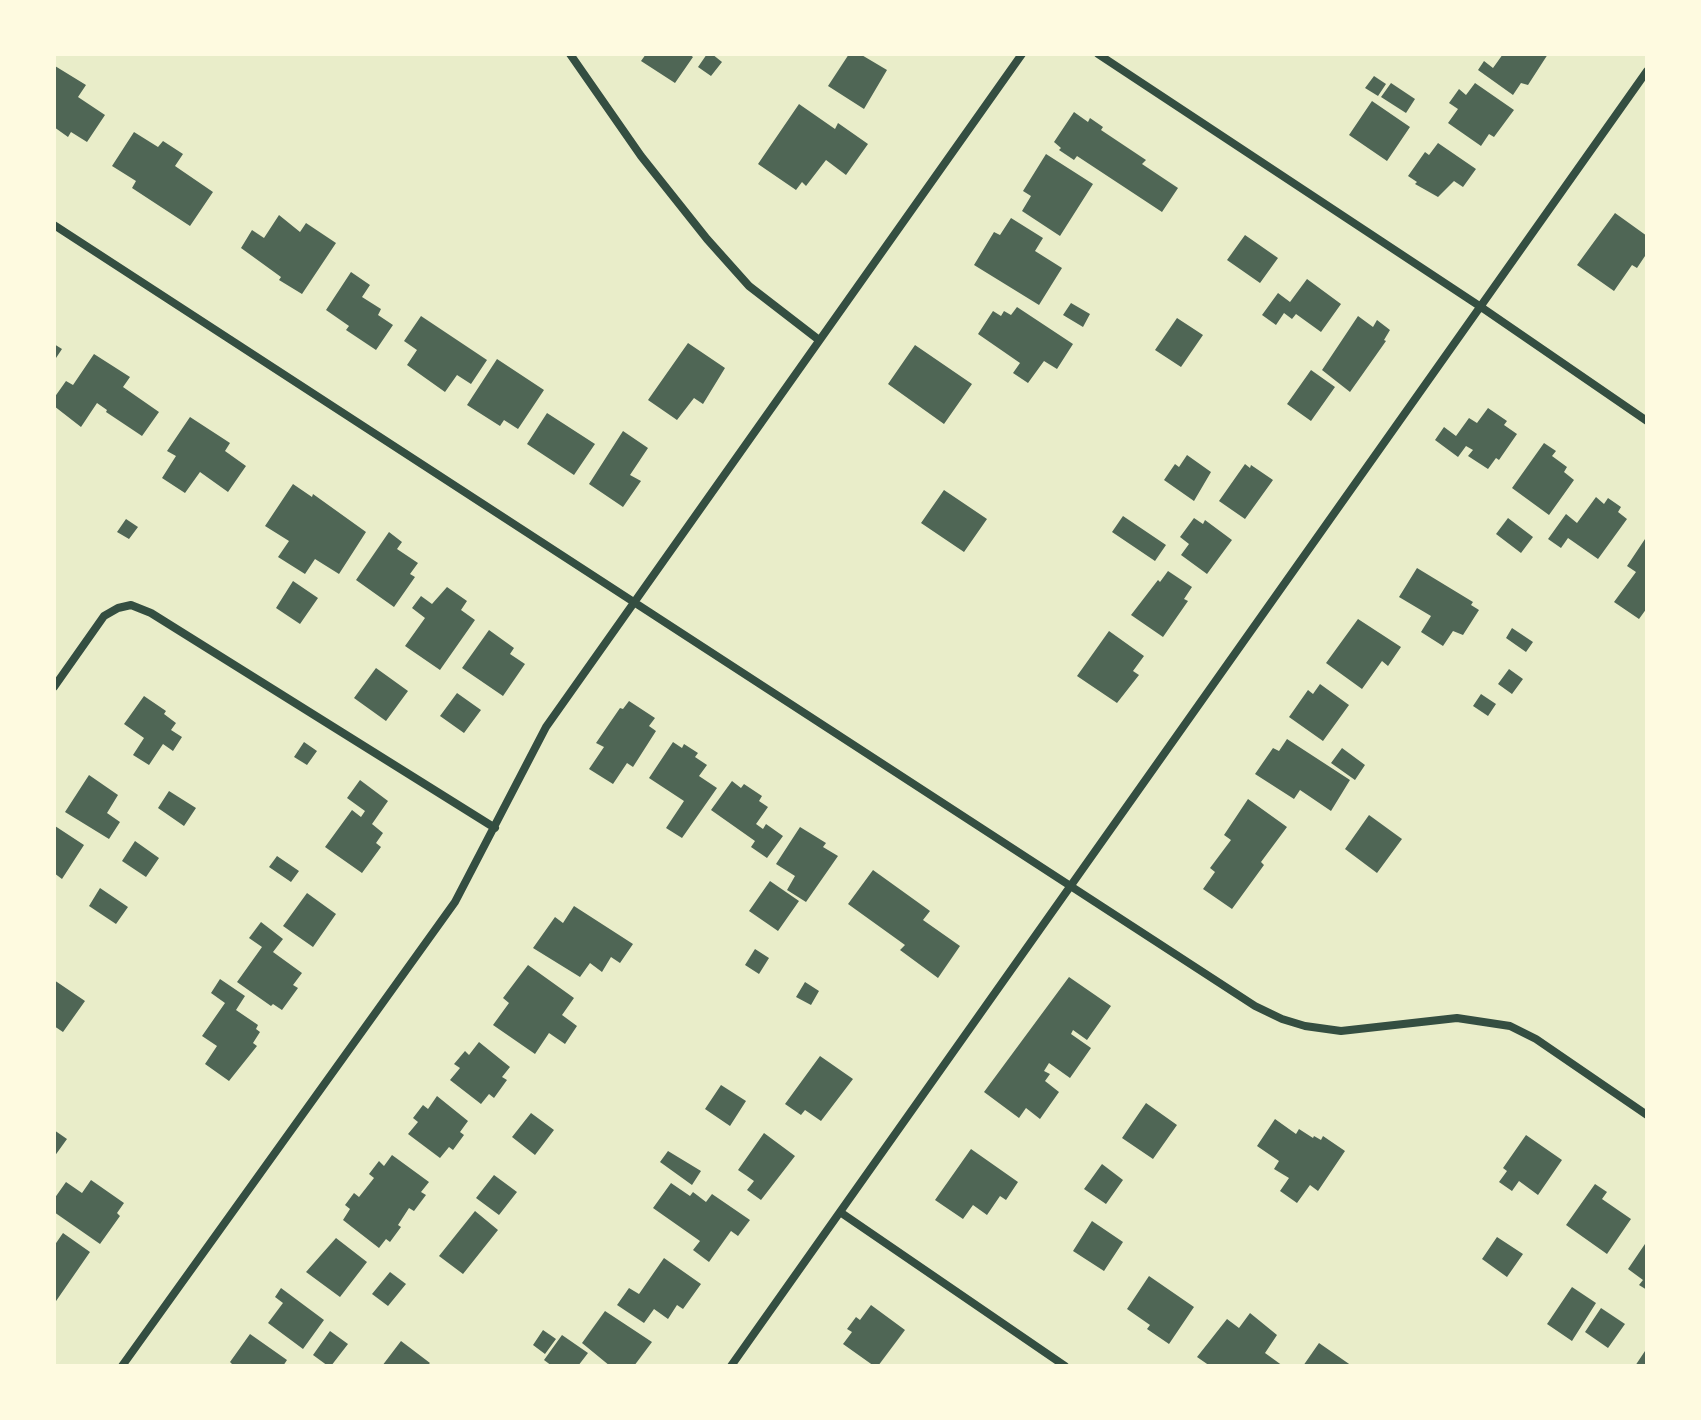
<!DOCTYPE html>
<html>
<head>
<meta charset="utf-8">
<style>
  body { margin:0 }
  #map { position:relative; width:1701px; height:1420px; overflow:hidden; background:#e9edc9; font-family:"Roboto Serif",serif }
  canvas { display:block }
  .frame { position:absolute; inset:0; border:56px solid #fefae0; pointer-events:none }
</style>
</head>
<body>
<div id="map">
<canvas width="1701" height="1420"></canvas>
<div class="frame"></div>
</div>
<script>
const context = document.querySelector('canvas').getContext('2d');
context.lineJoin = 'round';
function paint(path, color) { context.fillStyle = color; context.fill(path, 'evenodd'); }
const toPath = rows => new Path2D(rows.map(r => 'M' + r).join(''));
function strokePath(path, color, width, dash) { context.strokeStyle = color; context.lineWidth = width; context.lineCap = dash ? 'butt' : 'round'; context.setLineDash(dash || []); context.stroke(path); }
paint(toPath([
  [646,54,689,54,693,57,675,83,641,61],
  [707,54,712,54,722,62,711,76,698,67],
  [849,54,860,54,887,70,864,109,828,86],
  [1503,54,1548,54,1528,85,1521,83,1513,95,1478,70,1484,61,1493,68],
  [55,66,86,85,78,97,105,115,87,142,71,132,68,137,54,127],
  [1374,76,1386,84,1378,96,1365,88],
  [1391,83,1415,99,1406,113,1381,97],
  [1475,83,1514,110,1494,137,1489,134,1481,146,1448,123,1458,109,1449,103,1459,89,1466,95],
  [1372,101,1410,127,1387,161,1349,135],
  [799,104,835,129,838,123,868,144,846,175,826,160,806,186,802,182,796,190,758,164],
  [1074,112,1088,122,1090,118,1103,127,1101,130,1146,160,1142,164,1178,188,1162,212,1077,156,1074,160,1059,150,1061,148,1054,142],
  [134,132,158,147,163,141,183,154,175,166,213,192,190,226,132,188,136,181,112,166],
  [1438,143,1476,169,1463,187,1454,181,1438,197,1415,184,1417,182,1408,176,1425,152,1429,155],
  [1046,154,1093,184,1060,236,1022,211,1031,196,1023,191],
  [1615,213,1647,236,1647,253,1637,268,1632,265,1614,291,1577,265],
  [279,215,300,232,306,223,336,243,302,294,279,280,281,277,241,248,252,230,264,238],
  [1011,218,1043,238,1035,251,1062,268,1039,305,974,265,994,232,1000,235],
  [1245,235,1278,258,1260,283,1227,260],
  [351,272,370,285,362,297,381,309,378,315,393,325,376,350,346,330,349,326,326,310],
  [1307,279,1341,304,1321,332,1296,314,1292,319,1284,313,1276,325,1262,315,1278,293,1290,302],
  [1071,303,1090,314,1083,327,1063,315],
  [1017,307,1073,344,1057,369,1044,361,1028,383,1013,373,1020,363,978,334,993,311,1001,316,1004,311,1011,315],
  [421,316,487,360,471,384,457,375,445,392,407,365,417,350,404,341],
  [1358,316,1373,327,1377,320,1390,330,1384,340,1386,341,1350,392,1322,370],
  [1177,318,1203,335,1181,367,1155,350],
  [688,343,725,368,703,404,694,398,677,420,648,400],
  [54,344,62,349,54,361],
  [915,345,972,384,944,424,888,384],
  [94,354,130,377,123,387,159,412,142,436,106,412,107,410,97,403,81,427,54,406,54,398,66,381,73,385],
  [497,359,544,390,518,429,504,420,500,426,467,405],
  [1311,370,1335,387,1311,421,1287,404],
  [1488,408,1507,421,1504,425,1517,434,1499,460,1496,458,1488,469,1468,456,1473,450,1466,446,1458,457,1435,440,1444,427,1456,436,1469,418,1477,423],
  [547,413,595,444,574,475,527,444],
  [190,417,230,443,225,451,246,466,228,492,200,472,185,493,162,478,176,456,167,451],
  [623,431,648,448,630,475,641,481,623,507,589,484],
  [1544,443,1556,451,1552,456,1567,467,1564,472,1574,480,1549,515,1512,488],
  [1187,455,1211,472,1194,501,1164,480,1175,464,1179,467],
  [1245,464,1250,468,1251,465,1273,480,1245,519,1219,501],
  [293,484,312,497,313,494,366,532,339,574,315,559,305,574,278,557,289,541,265,526],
  [944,490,987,519,964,552,921,523],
  [1596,497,1604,504,1608,498,1621,507,1618,512,1627,519,1598,559,1568,538,1561,548,1548,539,1566,514,1577,523],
  [1123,516,1166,545,1155,561,1112,532],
  [1194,518,1203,524,1205,520,1232,540,1207,574,1181,555,1189,544,1180,537],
  [1508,518,1533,537,1521,553,1496,534],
  [126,519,138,527,129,539,117,532],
  [389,532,402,542,397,549,418,563,410,574,415,577,394,607,356,580],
  [1647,536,1647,608,1639,619,1614,602,1636,572,1627,566],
  [1417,568,1473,602,1471,605,1479,610,1463,635,1453,631,1443,646,1421,632,1431,616,1399,597],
  [1168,571,1192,587,1184,599,1188,601,1163,637,1131,615,1158,580,1160,582],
  [293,581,318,598,300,624,276,608],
  [447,587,467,601,461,610,475,620,440,670,405,646,425,618,412,608,421,596,432,604],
  [1358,619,1401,647,1388,666,1382,661,1362,689,1326,663],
  [1512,628,1533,642,1526,652,1506,638],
  [489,630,514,648,510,654,525,664,503,696,462,668],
  [1109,631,1144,656,1133,671,1139,675,1117,703,1077,676],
  [376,668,408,691,386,721,354,698],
  [1509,669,1523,679,1512,694,1498,684],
  [1320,684,1349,705,1323,741,1289,717,1308,690,1313,694],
  [457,693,481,710,464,733,440,716],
  [1481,694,1496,704,1488,716,1473,706],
  [144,696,166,711,164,714,176,723,171,730,182,737,173,751,163,744,149,765,133,755,144,738,124,724],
  [629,701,655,718,649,726,656,731,633,767,627,763,613,784,589,769,604,747,596,743,620,708,623,709],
  [1287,739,1350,780,1331,811,1300,790,1294,799,1255,774,1273,748,1279,751],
  [304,742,317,751,307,765,294,757],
  [673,742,682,748,684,744,698,753,695,757,707,765,699,776,717,788,682,838,666,828,684,801,649,778],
  [1342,748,1365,765,1355,780,1331,763],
  [89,775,118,795,107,813,120,822,109,839,65,812],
  [360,780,388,801,372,824,383,833,376,843,381,847,362,873,325,847,352,810,361,817,365,811,347,798],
  [732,781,741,788,744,784,762,796,759,801,768,807,756,824,763,829,766,824,783,836,767,858,751,847,755,841,711,810],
  [169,791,196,808,184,826,158,808],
  [1248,799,1287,827,1261,862,1264,865,1232,909,1203,889,1215,872,1210,868,1231,840,1224,835],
  [1369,815,1402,839,1377,873,1345,849],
  [55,826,84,845,62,879,54,873],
  [800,827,826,843,823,847,838,856,806,902,787,890,795,876,776,864],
  [135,841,159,858,146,877,122,861],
  [277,856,299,871,291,882,269,867],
  [873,870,930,911,923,920,960,946,938,978,900,950,905,945,848,904],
  [770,881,799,901,778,931,749,911],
  [100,888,128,907,116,924,89,906],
  [307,893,336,914,313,947,283,926],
  [574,906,633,944,620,963,611,957,602,972,590,963,580,977,533,948,555,917,563,923],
  [261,922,283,939,273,952,302,973,293,985,298,988,282,1010,273,1004,271,1006,237,982,262,947,249,938],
  [755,949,769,958,759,974,745,965],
  [528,965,574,998,562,1015,577,1026,565,1044,549,1033,535,1054,493,1025,509,1003,503,998],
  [1069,977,1111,1006,1087,1040,1073,1030,1071,1034,1091,1048,1070,1078,1049,1063,1044,1071,1050,1074,1045,1081,1059,1092,1040,1119,1026,1108,1019,1118,984,1092],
  [220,979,245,996,236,1010,258,1025,256,1029,260,1032,253,1043,257,1046,229,1081,205,1064,217,1046,202,1036,225,1003,211,993],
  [54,980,85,1001,63,1032,54,1026],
  [805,982,819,991,811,1005,796,997],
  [479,1042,510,1067,502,1077,507,1080,494,1098,489,1094,481,1104,450,1080,460,1068,454,1064,465,1051,469,1055],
  [820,1056,853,1079,821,1121,805,1110,801,1115,785,1104],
  [721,1085,746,1101,730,1126,705,1109],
  [437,1096,468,1121,460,1132,464,1135,453,1150,449,1147,440,1158,408,1134,418,1122,413,1118,423,1105,428,1109],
  [1146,1103,1177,1125,1153,1159,1122,1138],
  [531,1113,554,1130,535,1155,512,1137],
  [1275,1119,1296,1134,1299,1129,1313,1138,1314,1136,1321,1140,1323,1136,1345,1151,1318,1191,1310,1185,1297,1203,1280,1191,1289,1178,1274,1169,1279,1161,1257,1146],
  [54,1130,67,1139,54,1157],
  [764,1133,795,1156,761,1200,747,1190,754,1181,738,1170],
  [1526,1135,1562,1160,1538,1195,1519,1181,1512,1191,1499,1182,1507,1171,1503,1168],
  [971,1149,1018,1182,1006,1200,1000,1196,987,1215,973,1205,963,1219,935,1200],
  [668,1151,701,1171,692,1185,660,1162],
  [392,1155,429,1182,421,1192,426,1195,414,1211,409,1208,398,1225,401,1227,390,1242,386,1239,379,1248,343,1220,350,1209,345,1205,354,1193,359,1197,374,1178,369,1174,379,1161,384,1166],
  [1102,1164,1123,1180,1106,1204,1084,1189],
  [494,1175,517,1192,499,1215,476,1198],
  [91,1180,124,1203,117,1213,120,1216,100,1244,54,1212,54,1199,66,1182,82,1193],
  [671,1183,690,1196,693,1192,706,1202,712,1194,750,1220,738,1236,731,1231,709,1262,693,1250,700,1241,653,1208],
  [1595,1184,1607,1192,1602,1199,1631,1219,1607,1254,1566,1225],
  [475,1211,498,1230,463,1274,439,1256],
  [1092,1221,1123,1242,1104,1271,1073,1251],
  [63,1233,90,1252,54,1304,54,1246],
  [1497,1237,1523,1254,1507,1277,1482,1259],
  [336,1238,367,1262,340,1297,306,1272],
  [1647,1241,1647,1290,1639,1285,1643,1280,1628,1269],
  [664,1258,701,1284,683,1309,677,1305,668,1319,654,1309,644,1323,617,1305,629,1288,639,1294],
  [390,1272,406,1284,388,1306,372,1294],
  [1149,1276,1194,1307,1169,1344,1147,1329,1150,1325,1127,1309],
  [1572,1287,1596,1303,1572,1341,1547,1324],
  [281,1288,324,1320,303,1349,268,1323,283,1303,275,1297],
  [871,1305,905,1330,878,1366,874,1366,843,1344,852,1332,847,1329,856,1317,860,1320],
  [1601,1308,1625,1324,1608,1348,1585,1332],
  [605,1311,652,1342,634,1366,610,1366,582,1343],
  [1250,1313,1277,1335,1265,1353,1283,1366,1210,1366,1197,1357,1227,1319,1239,1328],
  [543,1330,556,1339,545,1354,533,1345],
  [330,1331,348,1344,331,1366,328,1366,313,1355],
  [250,1334,287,1360,283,1366,234,1366,230,1362],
  [562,1335,588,1353,578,1366,552,1366,544,1360],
  [401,1341,430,1363,427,1366,382,1366],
  [1319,1343,1352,1366,1303,1366],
  [1647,1348,1647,1366,1635,1366]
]), '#4f6655');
strokePath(toPath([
  [570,54,641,156,707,239,749,286,819,340],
  [1098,54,1481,307,1647,421],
  [54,225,1255,1006,1282,1019,1305,1026,1341,1031,1457,1018,1510,1026,1536,1039,1647,1115],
  [54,687,104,616,118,608,131,605,151,613,495,828],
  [840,1212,1065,1366],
  [122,1366,455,902,546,727,1022,54],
  [731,1366,1647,71]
]), '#344e41', 8);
</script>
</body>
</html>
